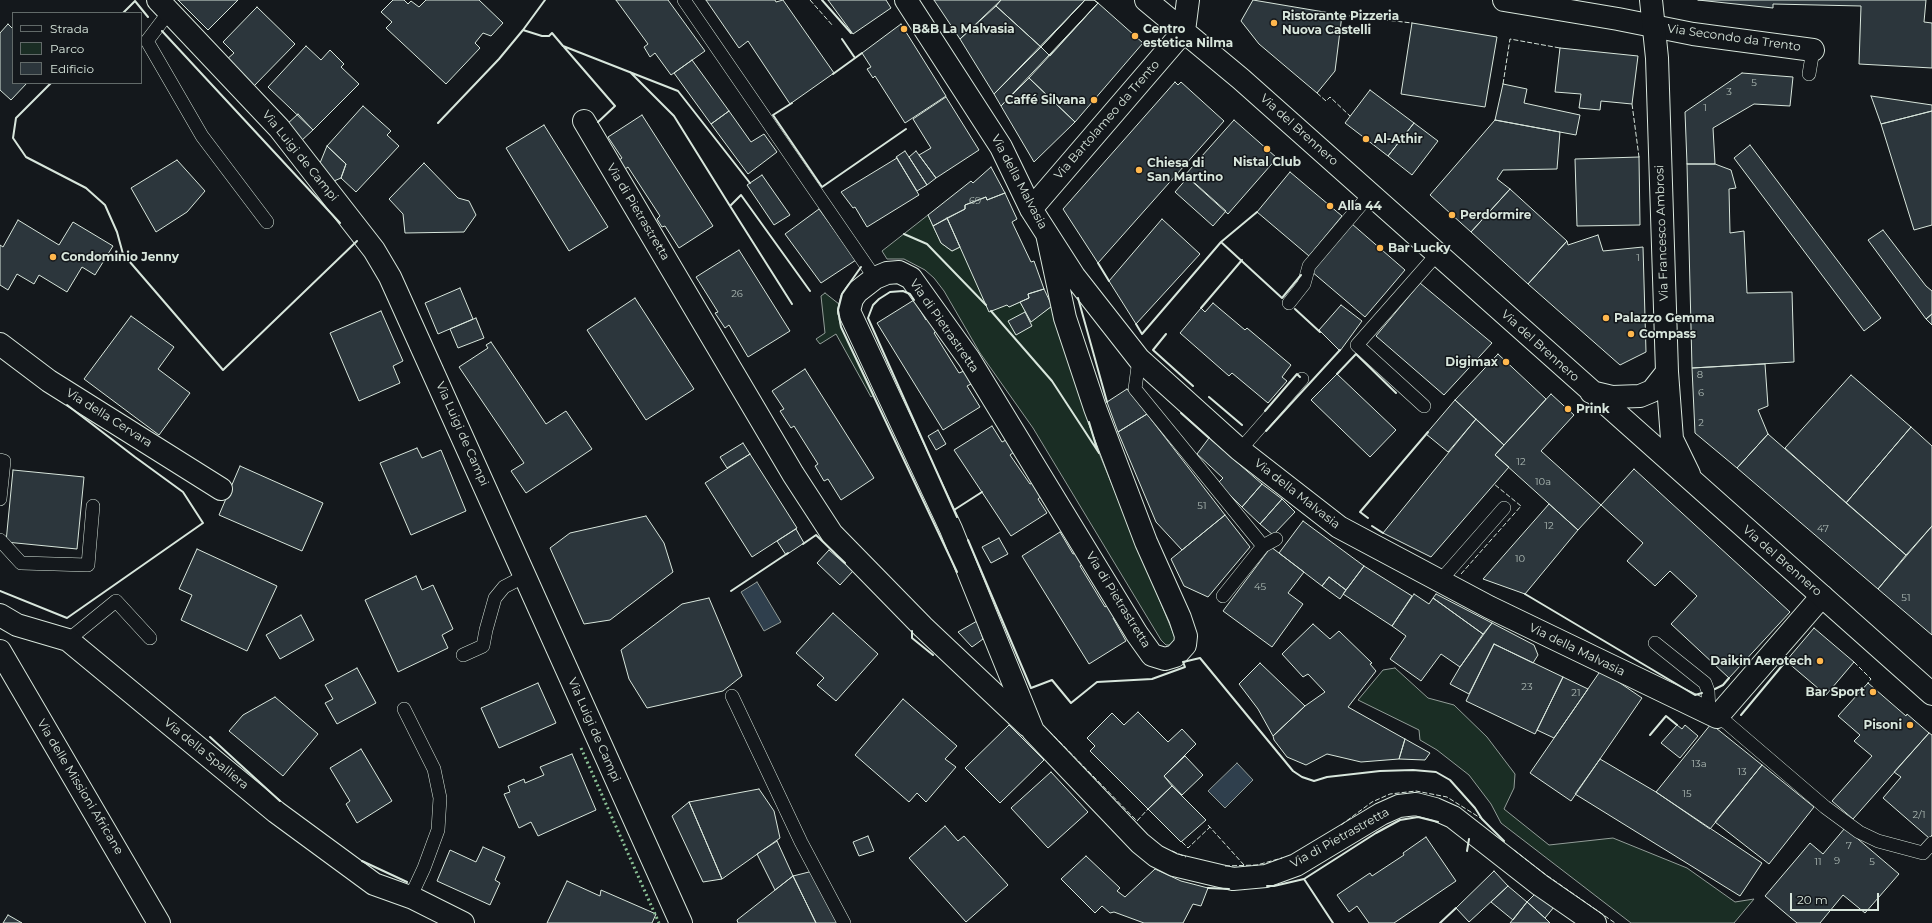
<!DOCTYPE html>
<html>
<head>
<meta charset="utf-8">
<style>
  body { margin:0 }
  #map { position:relative; width:1932px; height:923px; overflow:hidden; background:#14181c; font-family:Montserrat,sans-serif }
  canvas { display:block }
  .legend { position:absolute; left:12px; top:12px; width:130px; height:72px; box-sizing:border-box; background:#14181c; border:1px solid #626a69; margin:0; padding:5px 7px; list-style:none; font-size:12px; color:#d8e6dc }
  .legend li { display:flex; align-items:center; gap:8px; height:20px }
  .legend b { width:20px; border:1px solid #626a69 }
  .scale { position:absolute; left:1790px; top:893px; width:89px; height:18px; box-sizing:border-box; border:2px solid #d8e6dc; border-top:0; padding-left:5px; font-size:12px; line-height:14px; white-space:nowrap; color:#d8e6dc; -webkit-text-stroke:3px #14181c; paint-order:stroke }
</style>
</head>
<body>
<div id="map">
<canvas width="1932" height="923"></canvas>
<ul class="legend">
<li><b style="height:5px;background:#14181c"></b>Strada</li>
<li><b style="height:11px;background:#1a2d24"></b>Parco</li>
<li><b style="height:11px;background:#2c363c"></b>Edificio</li>
</ul>
<div class="scale">20 m</div>
</div>
<script>
const context = document.querySelector('canvas').getContext('2d');
context.lineJoin = 'round';
function paint(path, color) { context.fillStyle = color; context.fill(path, 'evenodd'); }
const toPath = rows => new Path2D(rows.map(r => 'M' + r).join(''));
function strokePath(path, color, width, dash) { context.strokeStyle = color; context.lineWidth = width; context.lineCap = dash ? 'butt' : 'round'; context.setLineDash(dash || []); context.stroke(path); }
function write(font, color, halo, rows, align = 'center') {
  context.font = font + ' Montserrat,sans-serif'; context.lineWidth = 3; context.setLineDash([]); context.textBaseline = 'middle'; context.strokeStyle = halo; context.fillStyle = color; for (const [text, x, y, turn = 0] of rows) {
    context.save(); context.translate(x, y); context.rotate((+turn || 0) * Math.PI / 180); context.textAlign = isNaN(turn) ? turn : align; if (halo) context.strokeText(text, 0, 0); context.fillText(text, 0, 0); context.restore();
  }
}
const green = toPath([
  [928,215,941,243,952,251,960,247,1009,307,1020,302,1031,321,1052,306,1099,453,1174,635,1175,639,1171,645,1166,645,1161,640,1033,428,980,353,944,291,934,278,925,270,904,259,887,259,882,251,928,215],
  [825,293,839,304,839,319,841,327,874,395,871,397,836,334,820,344,816,339,825,333,821,296,825,293],
  [1395,668,1428,698,1454,705,1487,737,1515,774,1514,788,1504,809,1549,845,1613,838,1687,868,1735,902,1754,899,1734,923,1631,923,1501,823,1491,804,1469,775,1437,750,1420,740,1419,730,1358,700,1383,670,1395,668]
]);
paint(green, '#1a2d24');
strokePath(green, '#939e99', 1);
const water = toPath([
  [757,582,781,622,764,631,741,592,757,582],
  [1237,763,1253,780,1225,808,1208,791,1237,763]
]);
paint(water, '#2f3f4d');
strokePath(water, '#939e99', 1);
const building = toPath([
  [178,0,238,0,208,30,178,0],
  [393,0,404,0,408,4,411,1,419,7,426,0,479,0,503,23,491,36,483,33,475,43,480,48,446,84,386,28,392,22,381,12,393,0],
  [616,0,668,0,705,51,671,75,655,53,650,57,644,47,648,44,616,0],
  [706,0,775,0,776,2,783,0,834,73,790,104,748,41,739,48,706,0],
  [828,0,886,0,891,8,853,34,828,0],
  [934,0,1001,0,960,39,934,0],
  [1001,0,1085,0,1041,47,996,6,1001,0],
  [1085,0,1094,0,1098,3,1001,106,994,94,1085,0],
  [1085,0,1094,0,1098,3,1050,56,1041,47,1085,0],
  [1253,0,1342,15,1335,71,1317,93,1259,44,1241,21,1253,0],
  [1698,0,1926,0,1924,22,1932,23,1932,68,1859,64,1861,6,1773,4,1773,8,1698,0],
  [1098,3,1143,43,1075,122,1029,78,1098,3],
  [996,6,1041,47,994,94,960,39,996,6],
  [257,7,295,44,253,87,226,60,234,53,223,42,257,7],
  [1412,23,1497,37,1485,107,1401,94,1412,23],
  [8,24,13,29,13,83,27,83,11,100,0,90,0,33,8,24],
  [901,24,946,96,905,123,875,76,873,78,867,69,871,67,862,53,901,24],
  [306,46,321,60,330,50,344,64,341,67,359,84,313,130,268,87,306,46],
  [1560,48,1638,56,1632,104,1601,101,1600,110,1579,108,1581,94,1555,92,1560,48],
  [692,60,729,111,711,124,674,73,692,60],
  [1742,73,1793,77,1790,106,1754,104,1713,128,1715,164,1687,164,1685,112,1742,73],
  [1029,78,1075,122,1034,162,1001,106,1029,78],
  [1175,82,1178,85,1181,82,1224,121,1098,263,1063,209,1175,82],
  [1503,84,1527,89,1524,103,1580,115,1576,135,1495,120,1503,84],
  [1370,90,1414,123,1388,156,1345,123,1370,90],
  [1871,96,1932,105,1932,111,1881,124,1871,96],
  [946,97,979,150,936,178,919,155,931,148,913,119,946,97],
  [363,106,391,131,387,135,399,146,356,192,341,178,346,164,327,146,363,106],
  [729,111,751,142,764,134,777,152,748,174,711,124,729,111],
  [1932,111,1932,225,1914,230,1881,124,1932,111],
  [298,114,313,130,301,141,286,125,298,114],
  [642,115,713,226,679,248,665,226,662,227,657,219,660,216,628,167,625,169,619,160,622,158,608,137,642,115],
  [1234,120,1277,158,1228,214,1185,175,1234,120],
  [1495,120,1560,132,1557,169,1503,170,1497,179,1510,189,1471,232,1430,195,1495,120],
  [1414,123,1438,141,1412,175,1388,156,1414,123],
  [544,125,608,227,569,251,506,148,544,125],
  [1750,145,1881,318,1864,331,1734,158,1750,145],
  [327,146,346,164,341,178,334,181,320,163,327,146],
  [905,151,927,185,917,191,896,157,905,151],
  [916,151,936,178,927,185,909,157,916,151],
  [1639,157,1640,225,1577,226,1575,159,1639,157],
  [897,158,919,195,867,227,855,207,853,208,841,192,897,158],
  [177,160,205,191,187,212,156,232,131,188,177,160],
  [424,163,458,198,469,201,476,215,464,232,405,233,403,214,389,199,424,163],
  [1687,164,1715,164,1731,170,1736,188,1729,189,1730,233,1744,231,1747,293,1792,292,1794,362,1692,368,1687,164],
  [991,167,1005,193,987,200,986,197,965,205,965,209,933,226,928,215,971,181,973,183,991,167],
  [1290,172,1342,216,1309,256,1257,212,1290,172],
  [762,175,790,215,774,225,747,185,762,175],
  [1188,177,1226,211,1213,226,1175,192,1188,177],
  [1510,189,1567,241,1528,284,1471,232,1510,189],
  [1005,193,1017,219,1012,222,1031,262,1034,261,1044,289,1028,294,1029,298,1009,307,1007,305,989,312,947,218,965,209,965,205,986,197,987,200,1005,193],
  [819,209,856,260,821,283,785,234,819,209],
  [947,218,960,247,952,251,941,243,933,226,947,218],
  [1162,219,1200,254,1136,324,1109,281,1162,219],
  [18,220,59,245,73,222,113,246,95,275,82,267,67,292,39,275,34,284,17,274,8,290,0,285,0,245,3,247,18,220],
  [1352,224,1405,270,1365,317,1311,271,1352,224],
  [1883,230,1926,286,1932,291,1932,314,1926,319,1868,240,1883,230],
  [1598,235,1603,251,1643,247,1646,352,1620,365,1528,284,1567,241,1568,245,1598,235],
  [739,250,790,331,748,357,729,325,725,328,715,313,718,312,696,277,739,250],
  [1420,283,1492,343,1444,395,1376,336,1420,283],
  [460,288,473,319,438,334,425,303,460,288],
  [1044,289,1052,306,1031,322,1020,302,1029,298,1028,294,1044,289],
  [635,298,694,389,646,420,587,330,635,298],
  [914,300,926,320,929,317,937,330,934,333,959,373,964,371,971,384,967,386,980,407,943,430,877,323,914,300],
  [1213,303,1245,330,1247,328,1291,365,1282,377,1287,381,1268,403,1232,373,1229,376,1180,333,1201,308,1205,312,1213,303],
  [1341,305,1362,321,1340,351,1319,330,1341,305],
  [381,311,403,361,393,366,400,383,359,401,330,333,381,311],
  [1025,312,1032,326,1016,335,1008,321,1025,312],
  [1932,314,1932,325,1926,319,1932,314],
  [131,316,174,347,158,369,190,393,159,435,84,379,131,316],
  [476,318,484,338,458,348,450,329,476,318],
  [491,342,546,424,566,411,592,449,526,493,511,471,524,463,459,367,488,348,486,345,491,342],
  [1498,354,1546,399,1504,445,1455,400,1498,354],
  [1765,364,1768,406,1758,410,1768,434,1737,468,1695,433,1692,368,1765,364],
  [805,369,874,478,841,500,828,479,824,481,815,466,818,464,794,426,791,428,780,411,784,409,772,391,805,369],
  [1337,374,1396,430,1370,457,1311,400,1337,374],
  [1851,375,1911,427,1846,503,1785,448,1851,375],
  [1127,389,1147,414,1118,432,1107,402,1127,389],
  [1551,394,1574,415,1541,451,1601,505,1578,530,1495,455,1551,394],
  [1455,400,1476,419,1448,452,1426,434,1455,400],
  [1147,414,1225,515,1182,550,1156,522,1118,432,1147,414],
  [1476,419,1504,445,1495,455,1509,467,1431,557,1383,533,1476,419],
  [992,426,1002,442,1006,440,1014,452,1010,455,1030,484,1033,483,1042,496,1038,499,1047,513,1011,536,954,450,992,426],
  [1911,427,1932,446,1932,526,1906,555,1846,503,1911,427],
  [938,430,946,444,936,450,928,436,938,430],
  [1768,434,1906,555,1878,589,1737,468,1768,434],
  [1209,438,1262,484,1242,507,1218,483,1223,478,1197,454,1209,438],
  [743,443,750,454,727,468,720,457,743,443],
  [417,448,422,458,441,450,466,511,411,535,380,463,417,448],
  [750,454,797,528,752,557,705,483,750,454],
  [240,466,323,503,302,551,219,515,240,466],
  [1634,469,1790,612,1729,678,1671,624,1697,596,1670,571,1655,586,1627,561,1643,543,1601,505,1634,469],
  [13,470,84,477,77,549,6,542,13,470],
  [1262,484,1282,499,1260,524,1242,507,1262,484],
  [1282,499,1295,512,1273,535,1260,524,1282,499],
  [1549,504,1578,530,1525,594,1483,579,1549,504],
  [1225,515,1250,547,1208,597,1184,586,1171,559,1225,515],
  [646,516,664,543,673,572,610,620,584,624,550,548,570,533,646,516],
  [1303,521,1364,566,1346,590,1329,577,1322,586,1279,553,1303,521],
  [1932,526,1932,635,1878,589,1932,526],
  [796,529,804,543,786,555,777,541,796,529],
  [1060,532,1073,554,1077,553,1084,564,1080,566,1105,607,1108,605,1116,617,1113,618,1126,641,1089,664,1022,556,1060,532],
  [999,538,1008,554,991,563,982,547,999,538],
  [1271,547,1304,572,1288,593,1303,604,1272,647,1223,611,1271,547],
  [197,549,277,586,247,651,181,620,192,595,179,589,197,549],
  [829,550,853,571,840,585,817,563,829,550],
  [1364,566,1412,596,1392,626,1343,594,1364,566],
  [416,576,422,590,433,585,453,629,442,635,448,648,398,672,365,600,416,576],
  [1329,577,1346,590,1340,599,1322,586,1329,577],
  [1414,594,1429,604,1433,598,1483,634,1460,667,1441,654,1421,681,1390,659,1406,636,1392,626,1414,594],
  [1436,594,1492,623,1483,634,1433,598,1436,594],
  [709,598,742,676,723,691,647,708,629,679,621,650,682,604,709,598],
  [833,613,878,654,836,701,817,685,824,678,796,653,833,613],
  [301,615,314,640,280,659,266,635,301,615],
  [977,621,983,639,972,647,958,632,977,621],
  [1492,623,1534,645,1538,655,1533,663,1494,644,1469,694,1450,684,1460,667,1492,623],
  [1313,624,1330,639,1339,631,1372,663,1370,664,1376,671,1348,707,1405,739,1399,759,1361,762,1327,754,1306,765,1287,757,1274,740,1273,736,1305,706,1325,692,1308,674,1303,677,1282,654,1313,624],
  [1814,628,1854,662,1826,695,1786,661,1814,628],
  [1494,644,1563,677,1535,734,1466,701,1494,644],
  [1260,663,1305,706,1273,736,1258,709,1239,684,1260,663],
  [357,668,376,703,337,724,325,703,333,699,325,685,357,668],
  [1601,670,1642,698,1571,801,1530,773,1601,670],
  [1563,677,1588,689,1554,738,1537,730,1563,677],
  [538,683,556,723,499,748,481,708,538,683],
  [1868,683,1906,716,1907,714,1929,733,1853,819,1832,801,1872,756,1854,741,1860,735,1838,716,1868,683],
  [275,697,318,734,283,776,229,731,243,715,275,697],
  [903,699,957,746,945,759,956,767,926,802,917,793,909,802,855,755,903,699],
  [1138,712,1168,742,1182,729,1196,744,1164,776,1172,786,1148,809,1090,751,1095,746,1087,738,1112,713,1124,725,1138,712],
  [1711,724,1762,765,1710,829,1656,792,1711,724],
  [1009,725,1044,760,1000,803,965,768,1009,725],
  [1677,725,1682,729,1685,725,1698,736,1680,758,1661,743,1677,725],
  [1929,733,1932,735,1932,835,1929,838,1883,798,1901,777,1894,772,1929,733],
  [1405,739,1430,753,1425,760,1399,759,1405,739],
  [361,749,392,801,357,823,346,804,350,801,330,768,361,749],
  [572,754,596,810,538,836,531,822,519,828,504,794,510,792,508,786,524,779,525,783,544,775,540,767,572,754],
  [1185,756,1203,775,1182,795,1164,776,1185,756],
  [1600,759,1656,792,1762,863,1740,896,1575,794,1600,759],
  [1762,765,1814,807,1769,864,1715,822,1762,765],
  [1051,772,1088,812,1048,848,1011,808,1051,772],
  [1172,786,1206,820,1181,842,1148,809,1172,786],
  [759,789,774,811,780,838,722,879,689,802,759,789],
  [689,802,722,879,703,882,672,816,689,802],
  [945,826,958,841,964,836,1008,885,966,922,909,858,945,826],
  [1845,828,1899,874,1865,913,1843,895,1820,923,1797,923,1765,896,1810,843,1823,854,1845,828],
  [868,836,874,851,859,856,853,842,868,836],
  [1426,837,1456,881,1394,923,1369,923,1357,906,1349,912,1337,895,1370,873,1372,876,1404,855,1403,853,1426,837],
  [777,841,793,876,775,890,757,854,777,841],
  [483,847,505,857,495,880,500,883,490,905,437,881,450,850,476,862,483,847],
  [1086,856,1120,888,1117,891,1125,897,1155,869,1181,881,1208,888,1201,906,1193,904,1183,923,1144,923,1114,912,1110,913,1102,906,1095,913,1061,879,1086,856],
  [813,871,838,923,816,923,793,876,813,871],
  [1494,871,1508,886,1469,922,1456,908,1494,871],
  [793,876,816,923,738,923,737,920,793,876],
  [567,881,600,896,601,890,656,914,652,923,547,923,567,881],
  [1508,886,1527,902,1513,920,1491,902,1508,886],
  [1537,892,1554,907,1545,918,1527,902,1537,892],
  [1527,902,1545,918,1550,923,1510,923,1527,902],
  [8,915,22,923,3,923,8,915]
]);
paint(building, '#2c363c');
strokePath(building, '#d8e6dc', 1);
const lane = toPath([
  [684,0,875,278],
  [169,12,147,41,202,136,267,222],
  [1809,74,1813,50],
  [1289,303,1304,284,1309,266,1370,194],
  [1139,359,1135,389,1263,546,1276,539],
  [1424,406,1357,345,1438,253],
  [1240,450,1302,379],
  [0,460,4,461,0,499],
  [0,540,21,563,88,565,93,506],
  [1440,581,1504,508],
  [1223,596,1263,546],
  [68,640,116,601,150,638],
  [1655,643,1705,683,1708,691,1709,712],
  [463,655,483,646,486,630,495,598,504,587,525,576],
  [732,696,801,842,844,923],
  [404,709,434,769,440,798,438,830,424,868,410,898],
  [1717,717,1727,723,1825,807,1859,832,1878,841,1923,853,1932,843]
]);
const street = toPath([
  [158,0,279,128,374,250,390,277,681,923],
  [906,0,1001,147,1031,209,1074,276,1139,359,1240,450,1339,527,1489,607,1717,717,1822,596],
  [1504,0,1618,19,1693,34,1813,50],
  [584,121,793,474,832,534,923,627,1028,726],
  [1031,209,1184,31],
  [1047,234,1065,318,1095,408,1146,542,1180,618,1186,636,1185,645,1175,656,1165,659,1152,655,1137,634,969,359,911,278,899,272,887,273,875,278,857,292,852,299,849,311,951,529,1033,731,1140,843,1156,856,1174,865,1233,879,1266,876,1296,865,1381,814,1399,806,1416,804,1435,809,1453,817,1540,885,1595,923],
  [0,344,49,381,221,489]
]);
const secondary = toPath([
  [1146,0,1241,79,1932,694],
  [1651,0,1657,58,1667,372,1672,439,1689,474],
  [1184,31,1188,0],
  [1591,392,1612,397,1640,396,1652,391,1667,372],
  [0,615,17,625,68,640,276,812,374,884,413,898,463,923],
  [0,651,159,923]
]);
strokePath(lane, '#d8e6dc', 14);
strokePath(street, '#d8e6dc', 24);
strokePath(secondary, '#d8e6dc', 24);
strokePath(lane, '#14181c', 13);
strokePath(street, '#14181c', 22);
strokePath(secondary, '#14181c', 22);
strokePath(toPath([
  [581,748,659,923]
]), '#8ac095', 3, [2, 3]);
strokePath(toPath([
  [810,0,833,26],
  [1342,15,1412,23],
  [1503,84,1510,39,1560,48],
  [1317,93,1326,101,1330,97,1350,116],
  [1632,104,1639,157],
  [1461,574,1521,506,1494,484],
  [1854,662,1871,679,1868,683],
  [1049,731,1137,821,1148,809],
  [1208,825,1244,865],
  [1341,825,1372,802,1390,794,1416,791,1447,797,1482,819],
  [1182,842,1188,848,1210,827],
  [1514,850,1542,872,1615,923],
  [1172,851,1186,857],
  [1225,866,1257,865,1282,858]
]), '#d8e6dc', 1, [5, 2]);
strokePath(toPath([
  [545,0,523,30,542,36,549,36,552,33,563,46,678,91,750,183],
  [822,0,851,33],
  [123,13,135,1,148,17],
  [162,31,340,223],
  [842,39,855,58],
  [564,47,615,106,598,122],
  [630,72,674,116,730,206,741,195,810,291],
  [833,74,862,53],
  [51,83,16,118,13,138,26,157,86,188,105,205,117,232,123,254,223,370,357,241],
  [792,103,773,115,822,187,906,129],
  [438,123,499,59,523,30],
  [730,206,792,304],
  [904,234,927,244,986,305],
  [1221,242,1257,212],
  [1098,263,1109,281],
  [861,267,842,294,838,310,841,327,957,572],
  [1078,298,1107,402],
  [914,300,910,294,903,291,890,292,879,299,873,305,868,318,957,517],
  [1201,308,1242,260],
  [1295,309,1320,332],
  [991,311,1052,381,1099,453],
  [1136,324,1142,334,1221,242,1282,298,1301,275],
  [1166,334,1153,350,1193,386],
  [1337,374,1356,354,1396,393],
  [1209,397,1242,425],
  [1265,411,1297,374,1300,377],
  [1181,413,1209,438],
  [1089,422,1097,449],
  [1266,431,1340,350],
  [954,510,982,492],
  [1368,518,1360,512,1428,432],
  [1372,526,1383,533],
  [968,540,1031,688,1052,680,1071,703,1097,682,1152,679,1185,667,1183,662,1200,658,1293,771,1302,777,1314,781,1327,777,1380,771,1413,770,1436,772,1450,780,1475,808,1482,819,1504,841],
  [803,544,816,535,845,563],
  [0,591,67,618,203,523,183,492,135,457,67,405],
  [731,591,788,553],
  [1525,594,1695,695,1702,693],
  [912,631,912,638,933,655],
  [1715,689,1723,685,1729,678],
  [1741,715,1786,661],
  [1650,735,1666,716,1677,725],
  [210,737,280,801],
  [1467,851,1469,839],
  [362,861,407,882],
  [1267,886,1274,886,1304,879],
  [1208,888,1229,889],
  [1333,923,1304,879,1376,833,1400,820,1418,817,1438,822],
  [1440,923,1456,908]
]), '#d8e6dc', 2);
for (const [x, y, r, color] of [
  [1274,23,4,"#ffb74d"],
  [904,29,4,"#ffb74d"],
  [1135,36,4,"#ffb74d"],
  [1094,100,4,"#ffb74d"],
  [1366,139,4,"#ffb74d"],
  [1267,149,4,"#ffb74d"],
  [1139,170,4,"#ffb74d"],
  [1330,206,4,"#ffb74d"],
  [1452,215,4,"#ffb74d"],
  [1380,248,4,"#ffb74d"],
  [53,257,4,"#ffb74d"],
  [1606,318,4,"#ffb74d"],
  [1631,334,4,"#ffb74d"],
  [1506,362,4,"#ffb74d"],
  [1568,409,4,"#ffb74d"],
  [1820,661,4,"#ffb74d"],
  [1873,692,4,"#ffb74d"],
  [1910,725,4,"#ffb74d"]
]) { const dot = new Path2D(); dot.arc(x, y, r, 0, 2 * Math.PI); context.fillStyle = color; context.fill(dot); strokePath(dot, '#14181c', 1.5); }
write('10px', '#adbab4', null, [
  ["5",1754,83],
  ["3",1729,92],
  ["1",1705,108],
  ["69",975,201],
  ["1",1638,258],
  ["26",737,294],
  ["8",1700,375],
  ["6",1701,393],
  ["2",1701,423],
  ["12",1521,462],
  ["10a",1543,482],
  ["51",1202,506],
  ["12",1549,526],
  ["47",1823,529],
  ["10",1520,559],
  ["45",1260,587],
  ["51",1906,598],
  ["23",1527,687],
  ["21",1576,693],
  ["13a",1699,764],
  ["13",1742,772],
  ["15",1687,794],
  ["2/1",1919,815],
  ["7",1849,846],
  ["9",1837,861],
  ["11",1818,862],
  ["5",1872,862]
]);
write('bold 12px', '#d8e6dc', '#14181c', [
  ["Ristorante Pizzeria",1282,16],
  ["Nuova Castelli",1282,30],
  ["B&B La Malvasia",912,29],
  ["Centro",1143,29],
  ["estetica Nilma",1143,43],
  ["Caffé Silvana",1086,100,"right"],
  ["Al-Athir",1374,139],
  ["Nistal Club",1267,162,"center"],
  ["Chiesa di",1147,163],
  ["San Martino",1147,177],
  ["Alla 44",1338,206],
  ["Perdormire",1460,215],
  ["Bar Lucky",1388,248],
  ["Condominio Jenny",61,257],
  ["Palazzo Gemma",1614,318],
  ["Compass",1639,334],
  ["Digimax",1498,362,"right"],
  ["Prink",1576,409],
  ["Daikin Aerotech",1812,661,"right"],
  ["Bar Sport",1865,692,"right"],
  ["Pisoni",1902,725,"right"]
], 'left');
write('12px', '#d8e6dc', '#14181c', [
  ["Via Secondo da Trento",1734,38,8],
  ["Via Bartolameo da Trento",1107,120,-49],
  ["Via del Brennero",1299,130,42],
  ["Via Luigi de Campi",300,156,51],
  ["Via della Malvasia",1019,182,62],
  ["Via di Pietrastretta",638,212,59],
  ["Via Francesco Ambrosi",1662,233,-92],
  ["Via di Pietrastretta",944,326,55],
  ["Via del Brennero",1540,346,42],
  ["Via della Cervara",109,418,32],
  ["Via Luigi de Campi",462,434,66],
  ["Via della Malvasia",1297,494,38],
  ["Via del Brennero",1782,561,41],
  ["Via di Pietrastretta",1118,600,58],
  ["Via della Malvasia",1577,650,26],
  ["Via Luigi de Campi",594,730,66],
  ["Via della Spalliera",206,754,39],
  ["Via delle Missioni Africane",80,787,59],
  ["Via di Pietrastretta",1340,838,-29]
]);
</script>
</body>
</html>
